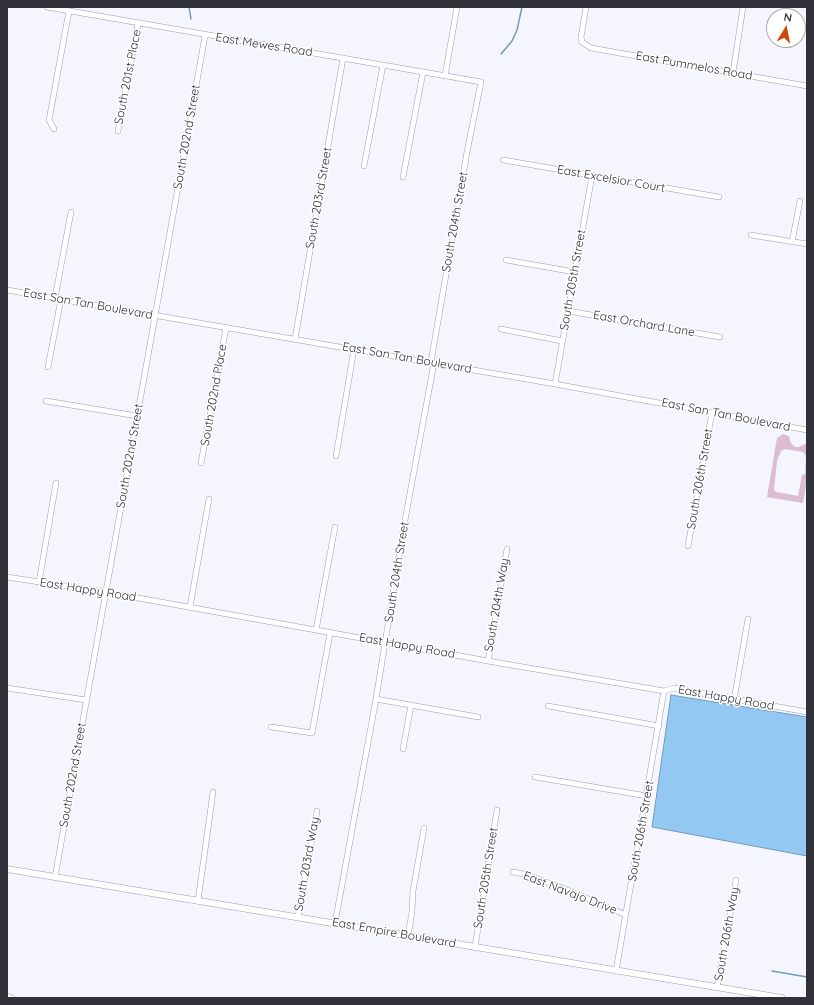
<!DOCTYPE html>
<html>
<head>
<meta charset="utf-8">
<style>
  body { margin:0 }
  #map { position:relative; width:814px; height:1005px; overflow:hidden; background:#f5f5fd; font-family:Quicksand,sans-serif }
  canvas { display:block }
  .frame { position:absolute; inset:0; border:8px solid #303038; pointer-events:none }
  .north { position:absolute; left:766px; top:8px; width:40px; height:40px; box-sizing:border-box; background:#fff; border:1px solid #acacaf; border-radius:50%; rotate:10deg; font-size:11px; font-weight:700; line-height:16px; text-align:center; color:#303038 }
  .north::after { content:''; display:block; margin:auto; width:14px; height:18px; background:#ce4904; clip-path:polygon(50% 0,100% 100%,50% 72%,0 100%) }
</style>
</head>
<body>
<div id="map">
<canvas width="814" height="1005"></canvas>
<div class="frame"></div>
<div class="north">N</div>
</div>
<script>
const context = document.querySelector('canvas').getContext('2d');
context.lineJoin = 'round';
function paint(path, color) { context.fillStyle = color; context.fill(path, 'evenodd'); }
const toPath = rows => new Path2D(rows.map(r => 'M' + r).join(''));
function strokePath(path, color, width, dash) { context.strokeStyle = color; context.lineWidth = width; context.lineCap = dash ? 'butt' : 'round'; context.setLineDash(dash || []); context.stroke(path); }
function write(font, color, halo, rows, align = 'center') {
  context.font = font + ' Quicksand,sans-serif'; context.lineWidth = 3; context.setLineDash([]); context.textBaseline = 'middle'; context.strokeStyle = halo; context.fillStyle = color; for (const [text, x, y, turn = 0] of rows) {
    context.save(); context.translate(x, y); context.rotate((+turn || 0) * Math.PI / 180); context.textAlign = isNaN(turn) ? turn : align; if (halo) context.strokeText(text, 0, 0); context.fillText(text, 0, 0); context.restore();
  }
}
paint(toPath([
  [783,434,789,436,791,443,795,447,799,447,807,443,807,480,803,503,767,497,777,438],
  [785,449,803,452,806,456,805,474,802,475,798,496,776,492,774,490,777,461,781,451]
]), '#dcbcd5');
const water = toPath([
  [671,695,807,717,807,856,652,827,671,695]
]);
paint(water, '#93c8f2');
strokePath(water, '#759aba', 1);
strokePath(toPath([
  [189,7,191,19],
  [501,54,512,41,517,30,522,7],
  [772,971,807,977]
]), '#759aba', 1.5);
const minor = toPath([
  [47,7,481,82,467,152,431,362],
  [586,7,581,37,582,42,591,48,807,86],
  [733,73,743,7],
  [445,76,457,7],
  [54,129,49,120,69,11],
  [118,131,138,24],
  [503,160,719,197],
  [364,166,383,65],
  [403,177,423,72],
  [751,235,807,244],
  [792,242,800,201],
  [506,260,575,272],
  [7,290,555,384,807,430],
  [55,298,71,212],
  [568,311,720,337],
  [501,329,562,341],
  [295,339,343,58],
  [48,367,61,299],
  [555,384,592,176],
  [46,401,137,416],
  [336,456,354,349],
  [201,463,226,328],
  [688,546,712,412],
  [7,577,105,592,488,661,664,691,674,688,807,712],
  [39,582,56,483],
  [190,607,209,499],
  [316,630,335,527],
  [488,661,507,549],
  [7,688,86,700],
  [376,699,478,717],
  [734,700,748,619],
  [548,706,659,726],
  [271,727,312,733,330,633],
  [403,749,411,705],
  [535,777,647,796],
  [513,872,524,874,560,887,626,915],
  [55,877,205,36],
  [198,901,213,792],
  [298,917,317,811],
  [335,923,376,699,403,531,434,363],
  [408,936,412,912,413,891,424,828],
  [475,947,497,810],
  [616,971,664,691],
  [717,987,736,880],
  [7,996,12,998]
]);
const major = toPath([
  [7,869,782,998]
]);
strokePath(minor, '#9c9bb0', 6);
strokePath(major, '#9c9bb0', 7);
strokePath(minor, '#fff', 5);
strokePath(major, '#fff', 6);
write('12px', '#303038', '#fff', [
  ["East Mewes Road",264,45,9],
  ["East Pummelos Road",694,66,10],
  ["South 201st Place",128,77,-79],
  ["South 202nd Street",187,137,-80],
  ["East Excelsior Court",611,179,10],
  ["South 203rd Street",319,198,-80],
  ["South 204th Street",455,222,-80],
  ["South 205th Street",573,280,-80],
  ["East San Tan Boulevard",88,304,10],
  ["East Orchard Lane",644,324,10],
  ["East San Tan Boulevard",407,358,10],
  ["South 202nd Place",214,395,-80],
  ["East San Tan Boulevard",726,415,11],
  ["South 202nd Street",130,456,-80],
  ["South 206th Street",700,479,-80],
  ["South 204th Street",397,572,-81],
  ["East Happy Road",88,590,9],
  ["South 204th Way",497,605,-80],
  ["East Happy Road",407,646,10],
  ["East Happy Road",726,698,10],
  ["South 202nd Street",73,775,-80],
  ["South 206th Street",641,831,-80],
  ["South 203rd Way",307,864,-80],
  ["South 205th Street",486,878,-81],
  ["East Navajo Drive",570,893,21],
  ["East Empire Boulevard",394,933,10],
  ["South 206th Way",727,934,-80]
]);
</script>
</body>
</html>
